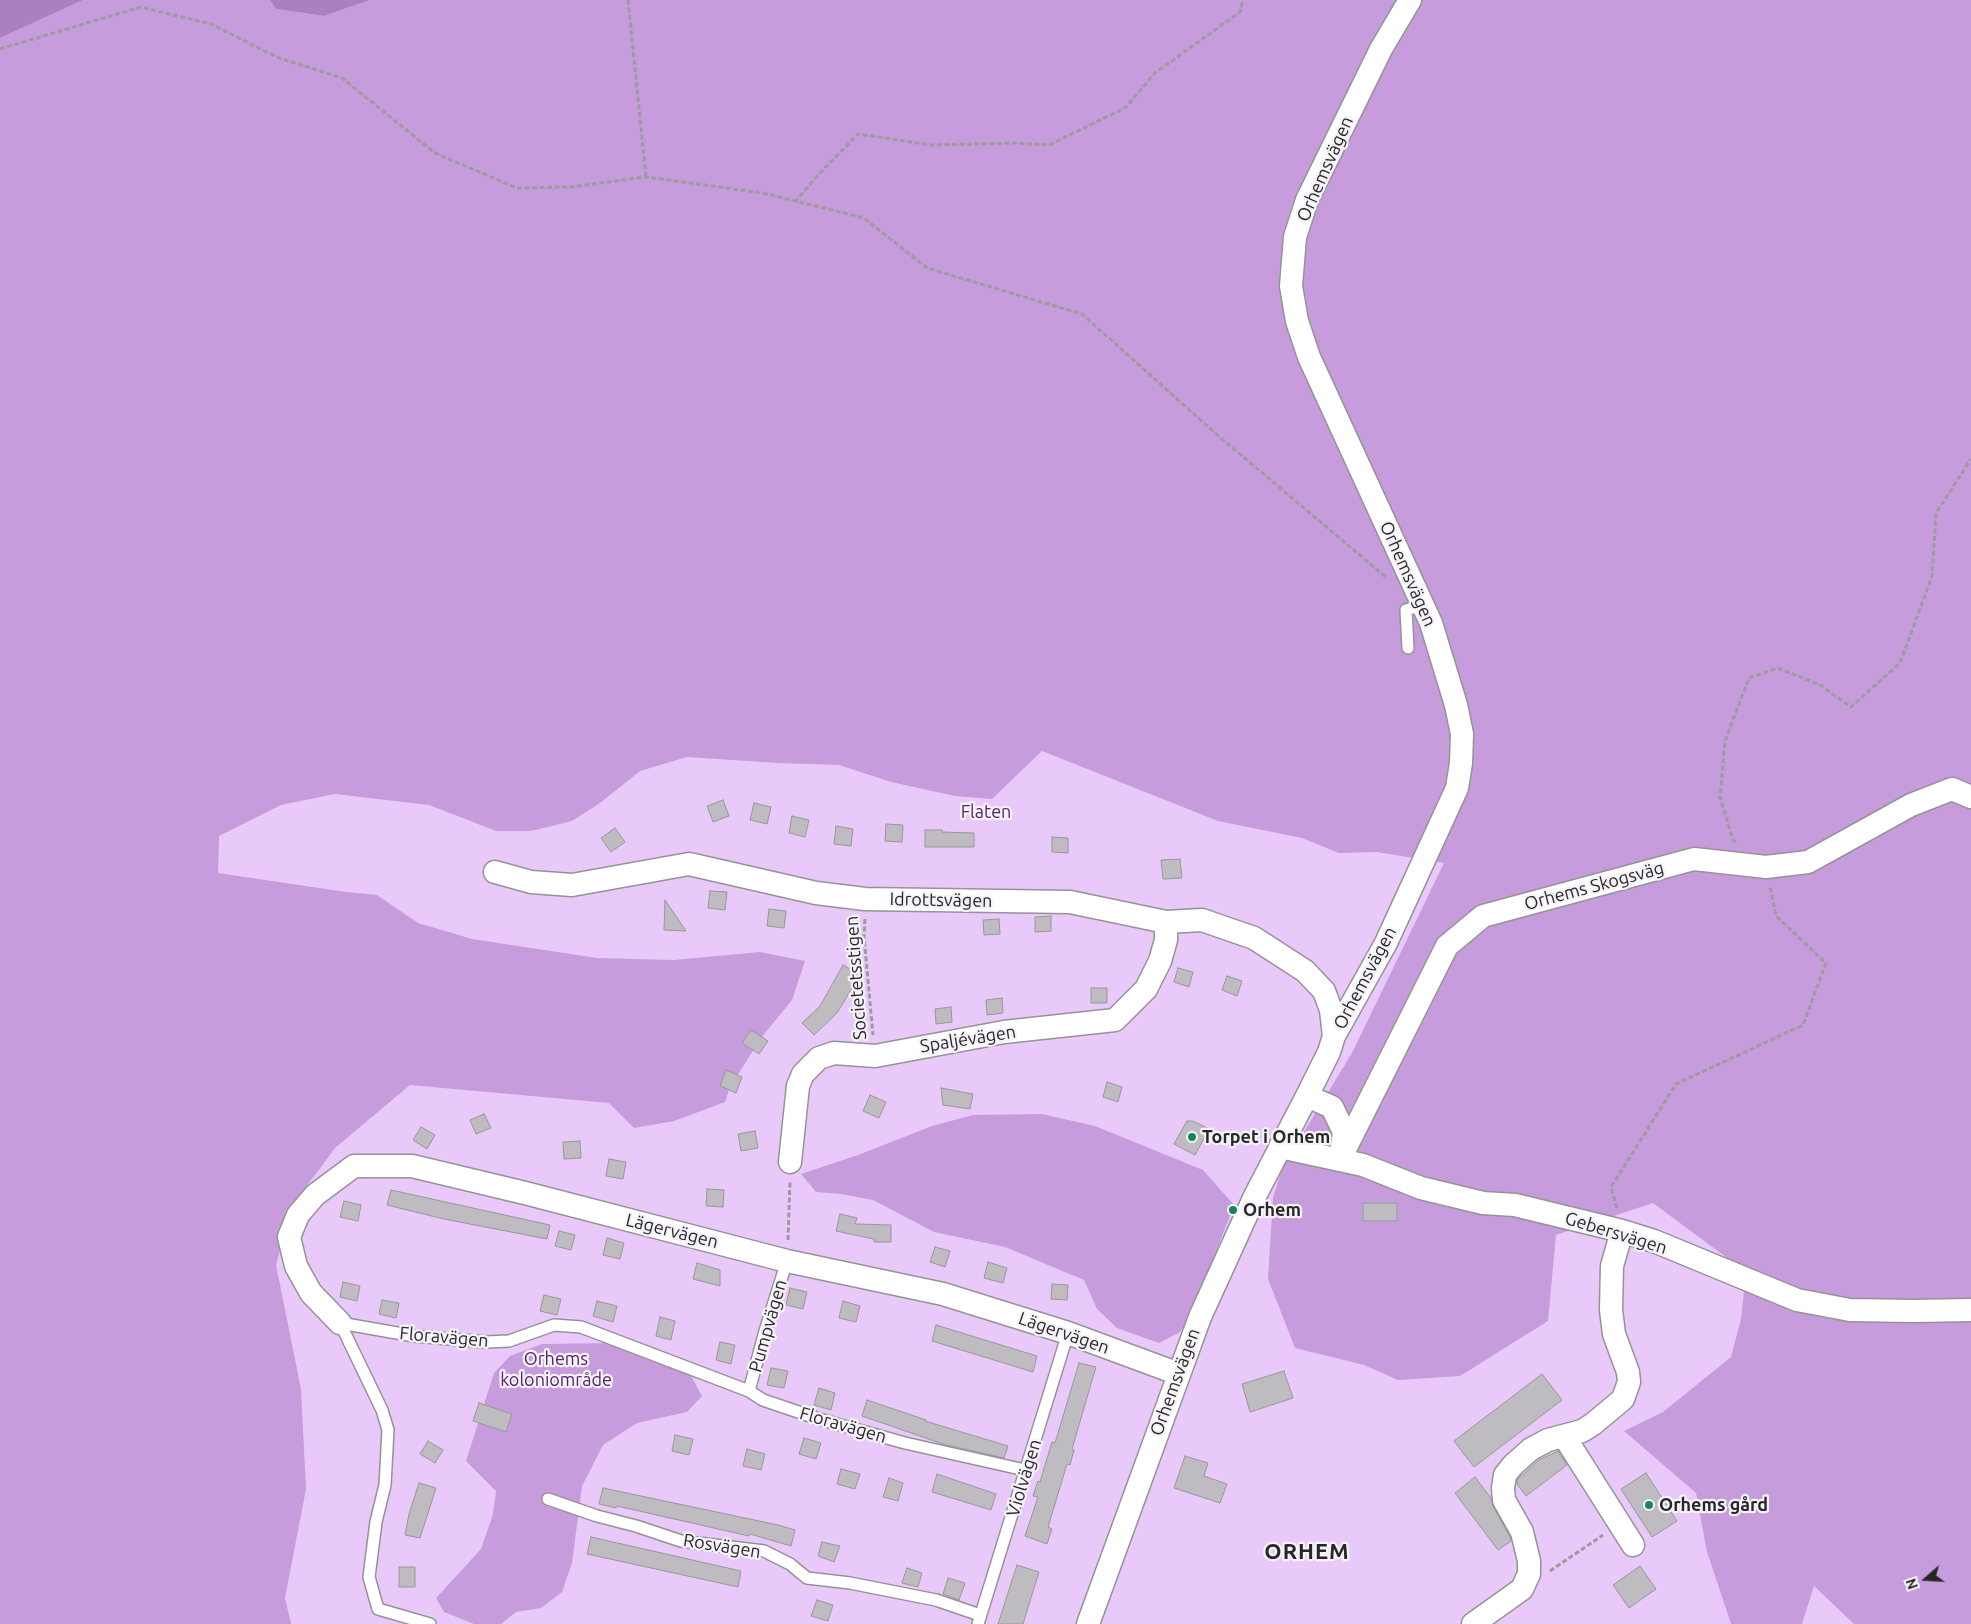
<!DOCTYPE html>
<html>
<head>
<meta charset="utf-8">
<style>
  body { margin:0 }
  #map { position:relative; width:1971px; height:1624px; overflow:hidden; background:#e9e6ea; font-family:Ubuntu,sans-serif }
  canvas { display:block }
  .north { position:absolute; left:1901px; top:1554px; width:50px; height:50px; -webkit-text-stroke:4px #f6f3f8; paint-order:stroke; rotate:251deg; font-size:14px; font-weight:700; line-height:20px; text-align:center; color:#272628 }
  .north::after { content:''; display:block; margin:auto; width:18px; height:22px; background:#272628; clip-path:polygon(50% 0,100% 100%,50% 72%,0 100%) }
</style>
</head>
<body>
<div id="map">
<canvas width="1971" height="1624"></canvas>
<div class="north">N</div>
</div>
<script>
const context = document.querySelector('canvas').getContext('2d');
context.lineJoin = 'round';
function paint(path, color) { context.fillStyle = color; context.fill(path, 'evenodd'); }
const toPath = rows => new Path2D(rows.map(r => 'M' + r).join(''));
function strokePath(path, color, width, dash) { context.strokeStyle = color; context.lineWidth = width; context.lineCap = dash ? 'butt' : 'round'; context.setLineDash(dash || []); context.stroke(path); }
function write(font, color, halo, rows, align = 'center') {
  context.font = font + ' Ubuntu,sans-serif'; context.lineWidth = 4.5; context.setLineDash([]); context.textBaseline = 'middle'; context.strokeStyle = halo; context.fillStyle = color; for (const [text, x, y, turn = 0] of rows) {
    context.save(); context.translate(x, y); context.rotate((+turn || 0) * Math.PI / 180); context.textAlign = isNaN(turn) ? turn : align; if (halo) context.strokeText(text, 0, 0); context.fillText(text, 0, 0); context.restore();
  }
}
paint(toPath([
  [0,0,1971,0,1971,1624,0,1624]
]), '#e9c9fa');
paint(toPath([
  [83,0,270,0,276,9,324,16,370,0,1971,0,1971,1624,1854,1624,1814,1586,1802,1624,1731,1624,1707,1552,1696,1493,1624,1431,1663,1412,1731,1357,1741,1319,1746,1272,1653,1203,1556,1235,1548,1321,1460,1376,1398,1380,1364,1365,1295,1348,1268,1279,1273,1198,1282,1168,1352,1053,1444,863,1377,852,1339,853,1302,838,1218,821,1042,751,992,799,955,796,891,782,839,765,778,763,687,757,640,771,600,803,572,821,531,831,496,831,429,805,335,794,281,805,219,836,218,873,346,892,377,895,418,923,472,939,597,958,674,960,760,952,805,961,792,1000,761,1038,730,1087,725,1102,674,1121,634,1128,609,1103,410,1085,335,1148,291,1207,276,1265,301,1389,306,1489,285,1598,291,1624,0,1624,0,38],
  [1042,1114,1095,1126,1203,1170,1234,1205,1192,1314,1180,1332,1159,1343,1117,1328,1097,1309,1084,1280,1005,1247,934,1232,873,1200,841,1194,816,1192,801,1174,858,1155,932,1126,973,1115],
  [613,1343,685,1365,702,1396,687,1412,637,1423,603,1445,582,1486,572,1563,562,1592,541,1608,516,1612,501,1624,474,1624,444,1612,436,1598,481,1549,493,1514,496,1491,466,1461,494,1373,510,1356,542,1344]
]), '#c79cdd');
paint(toPath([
  [0,0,83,0,0,38],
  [270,0,370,0,324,16,276,9]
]), '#aa80bf');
const building = toPath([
  [723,800,729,816,713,822,707,806,723,800],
  [754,803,771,807,767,824,750,820,754,803],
  [792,816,809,820,805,837,789,833,792,816],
  [886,824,903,825,902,842,885,841,886,824],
  [836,826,853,829,851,846,834,844,836,826],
  [615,828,625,842,611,852,601,838,615,828],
  [925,830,942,830,942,832,974,833,974,847,925,847,925,830],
  [1052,837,1068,838,1068,853,1052,852,1052,837],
  [1180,859,1182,878,1163,879,1161,860,1180,859],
  [710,891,727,892,725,910,708,908,710,891],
  [665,900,686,931,664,930,665,900],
  [769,909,786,911,784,928,767,926,769,909],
  [1051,916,1051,931,1035,932,1035,917,1051,916],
  [999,919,1000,934,984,935,983,920,999,919],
  [843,965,860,975,837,1013,814,1035,802,1023,820,1006,843,965],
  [1178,968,1193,972,1189,987,1174,982,1178,968],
  [1227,976,1242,981,1237,996,1222,990,1227,976],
  [1091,988,1107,988,1107,1003,1091,1003,1091,988],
  [1002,998,1003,1013,987,1015,986,1000,1002,998],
  [951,1007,952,1022,936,1024,935,1009,951,1007],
  [751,1030,768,1041,759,1054,742,1043,751,1030],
  [726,1070,742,1077,736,1093,720,1086,726,1070],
  [1107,1082,1122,1087,1118,1102,1103,1097,1107,1082],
  [941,1088,973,1094,970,1109,943,1105,941,1088],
  [870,1095,886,1102,879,1118,863,1111,870,1095],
  [484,1114,491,1128,476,1134,470,1120,484,1114],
  [1187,1121,1193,1121,1209,1129,1195,1155,1174,1144,1187,1121],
  [421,1127,435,1135,427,1149,413,1140,421,1127],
  [755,1131,758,1148,741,1151,738,1134,755,1131],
  [580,1141,581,1158,564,1159,563,1142,580,1141],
  [609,1159,626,1162,623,1179,606,1176,609,1159],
  [707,1189,724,1190,723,1207,706,1206,707,1189],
  [391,1190,550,1225,547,1239,444,1219,387,1205,391,1190],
  [344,1201,361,1205,358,1221,340,1217,344,1201],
  [1363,1203,1397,1203,1397,1221,1363,1221,1363,1203],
  [840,1214,857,1218,855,1224,891,1225,891,1242,874,1242,874,1239,836,1231,840,1214],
  [559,1231,575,1235,571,1250,555,1246,559,1231],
  [607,1238,624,1243,620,1259,603,1255,607,1238],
  [935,1247,950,1251,945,1267,930,1262,935,1247],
  [988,1262,1007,1268,1003,1283,984,1278,988,1262],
  [697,1263,720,1270,720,1286,693,1279,697,1263],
  [343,1282,360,1286,357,1301,340,1297,343,1282],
  [1052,1284,1068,1285,1067,1300,1051,1299,1052,1284],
  [790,1288,807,1292,803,1309,786,1305,790,1288],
  [544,1295,561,1299,557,1315,540,1311,544,1295],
  [382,1300,399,1303,396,1318,379,1314,382,1300],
  [597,1301,617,1306,613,1322,593,1316,597,1301],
  [843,1301,860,1306,856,1322,839,1318,843,1301],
  [660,1317,675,1321,671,1340,656,1336,660,1317],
  [936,1325,1037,1356,1033,1372,932,1341,936,1325],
  [720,1342,735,1345,731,1364,716,1360,720,1342],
  [1079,1363,1096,1367,1072,1449,1074,1450,1070,1465,1067,1464,1048,1527,1052,1529,1047,1544,1025,1536,1038,1497,1033,1496,1038,1481,1040,1482,1052,1442,1055,1443,1079,1363],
  [771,1368,788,1371,784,1388,767,1385,771,1368],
  [1284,1371,1293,1398,1250,1412,1242,1384,1284,1371],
  [1542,1374,1562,1400,1474,1467,1454,1441,1542,1374],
  [819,1388,835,1393,831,1410,814,1405,819,1388],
  [867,1400,926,1420,925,1421,1008,1446,1004,1458,946,1445,862,1416,867,1400],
  [479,1403,512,1414,506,1432,473,1421,479,1403],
  [675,1435,693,1439,689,1455,672,1451,675,1435],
  [804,1438,821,1443,816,1459,799,1454,804,1438],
  [428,1441,443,1450,435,1463,420,1454,428,1441],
  [747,1449,765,1454,761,1470,743,1466,747,1449],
  [1558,1451,1567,1465,1526,1496,1517,1484,1517,1480,1539,1460,1558,1451],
  [1185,1456,1208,1463,1204,1476,1227,1484,1220,1503,1174,1488,1185,1456],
  [841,1469,860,1474,855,1489,837,1484,841,1469],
  [1646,1473,1677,1521,1652,1537,1621,1489,1646,1473],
  [937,1474,996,1494,991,1510,932,1492,937,1474],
  [1475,1477,1491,1498,1493,1506,1510,1537,1511,1541,1498,1550,1455,1493,1475,1477],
  [889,1478,903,1483,898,1501,883,1497,889,1478],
  [419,1483,436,1488,420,1538,405,1535,409,1514,419,1483],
  [603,1488,778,1525,795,1530,791,1546,750,1534,749,1536,617,1506,616,1508,599,1504,603,1488],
  [591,1537,741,1571,738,1587,587,1554,591,1537],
  [822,1542,840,1546,834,1562,818,1556,822,1542],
  [1017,1565,1039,1572,1023,1624,998,1624,1017,1565],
  [1640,1566,1656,1589,1629,1608,1613,1585,1640,1566],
  [399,1567,415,1567,415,1587,399,1587,399,1567],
  [907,1568,922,1573,918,1587,902,1583,907,1568],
  [948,1578,965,1583,959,1600,943,1594,948,1578],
  [817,1600,833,1605,828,1621,811,1616,817,1600]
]);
paint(building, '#bebcc0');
strokePath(building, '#99979b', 1);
const lane = toPath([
  [1408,648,1406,610,1423,605],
  [749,1391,765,1331,787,1261],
  [548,1499,597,1516,636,1526,681,1541,764,1551,790,1564,807,1578,850,1583,936,1600,980,1615],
  [430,1624,378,1609,369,1577,376,1522,385,1485,388,1430,382,1410,340,1323,414,1336,486,1342,509,1341,554,1325,581,1327,749,1391,763,1400,819,1419,905,1443,1025,1470],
  [978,1624,1068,1333]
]);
const street = toPath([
  [495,872,531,882,572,885,689,864,816,893,865,899,1070,902,1166,922,1202,920,1254,938,1305,971,1324,991,1331,1010,1334,1036],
  [1307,1096,1332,1107,1344,1132,1341,1154],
  [1280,1147,1363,1165,1421,1188,1483,1203,1515,1205,1622,1231,1654,1241,1797,1300,1850,1310,1913,1311,1971,1310],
  [1340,1159,1447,946,1483,916,1694,859,1766,867,1808,862,1911,805,1952,789,1971,797],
  [790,1162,798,1086,803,1074,819,1058,834,1053,875,1056,1004,1032,1115,1020,1146,989,1160,961,1166,940,1166,922],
  [340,1323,311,1293,296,1266,289,1237,298,1215,315,1195,354,1166,412,1166,525,1193,787,1261,943,1294,1068,1333,1179,1374],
  [1564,1436,1633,1545],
  [1088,1624,1200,1317,1255,1196,1307,1096,1329,1052,1334,1036,1386,943,1457,788,1461,763,1462,734,1456,705,1431,623,1309,357,1297,321,1291,286,1295,237,1307,200,1381,49,1410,0],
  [1473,1624,1522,1589,1529,1574,1529,1561,1522,1532,1504,1500,1503,1488,1505,1475,1513,1465,1531,1449,1548,1440,1582,1431,1593,1424,1623,1399,1629,1382,1628,1372,1614,1334,1611,1310,1612,1266,1622,1231]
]);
strokePath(lane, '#959397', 14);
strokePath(street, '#959397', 25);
strokePath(toPath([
  [628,0,646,177],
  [0,49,141,7,211,24,279,58,342,78,435,153,517,188,571,187,646,177,763,193,864,218,927,268,1082,314,1215,433,1387,578],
  [795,202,817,176,858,134,931,145,1015,143,1049,145,1125,108,1155,73,1240,12,1243,0],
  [1736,842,1733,840,1720,797,1725,741,1749,678,1778,668,1820,685,1851,707,1900,663,1932,576,1936,513,1971,459],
  [865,919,864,937,873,1035],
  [1617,1208,1611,1187,1676,1084,1803,1025,1826,963,1776,916,1770,886],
  [788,1240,790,1181],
  [1550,1571,1603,1535]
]), '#9d9b9e', 3, [5, 2.5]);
strokePath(lane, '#fff', 11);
strokePath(street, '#fff', 22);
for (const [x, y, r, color] of [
  [1192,1137,5,"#1b845f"],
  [1233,1210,5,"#1b845f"],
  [1649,1505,5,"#1b845f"]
]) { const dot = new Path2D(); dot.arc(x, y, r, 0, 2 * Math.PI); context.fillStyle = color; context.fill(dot); strokePath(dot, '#f6f3f8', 2); }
write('18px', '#272628', '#f6f3f8', [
  ["Orhemsvägen",1325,169,-66],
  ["Orhemsvägen",1408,574,66],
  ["Orhems Skogsväg",1594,886,-15],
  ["Idrottsvägen",941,900,1],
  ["Societetsstigen",856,978,-94],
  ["Orhemsvägen",1365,978,-62],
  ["Spaljévägen",968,1039,-9],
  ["Lägervägen",672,1231,14],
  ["Gebersvägen",1616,1233,17],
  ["Pumpvägen",768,1326,-74],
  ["Lägervägen",1064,1333,19],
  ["Floravägen",444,1337,5],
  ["Orhemsvägen",1175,1382,-70],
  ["Floravägen",843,1425,16],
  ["Violvägen",1024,1478,-73],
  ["Rosvägen",722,1546,9]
]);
write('18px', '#57216d', '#f6f3f8', [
  ["Flaten",986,812],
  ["Orhems",556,1359],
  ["koloniområde",556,1380]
]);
write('bold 18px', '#272628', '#f6f3f8', [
  ["Torpet i Orhem",1202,1137],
  ["Orhem",1243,1210],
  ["Orhems gård",1659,1505]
], 'left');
context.letterSpacing = '1px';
write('bold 22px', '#272628', '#f6f3f8', [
  ["ORHEM",1307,1552]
]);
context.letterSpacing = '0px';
</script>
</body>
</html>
